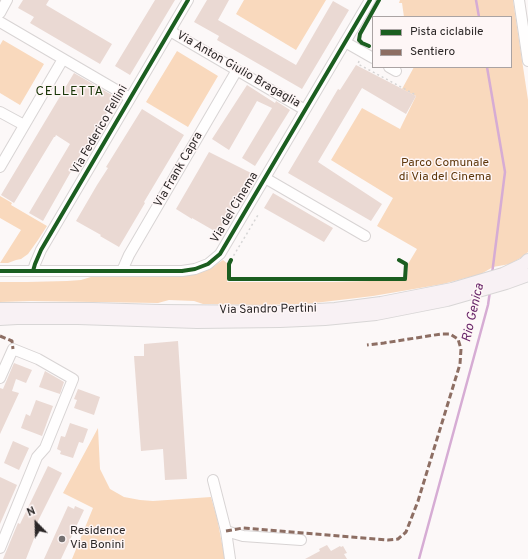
<!DOCTYPE html>
<html>
<head>
<meta charset="utf-8">
<style>
  body { margin:0 }
  #map { position:relative; width:528px; height:559px; overflow:hidden; background:#fcf8f8; font-family:Overpass,sans-serif }
  canvas { display:block }
  .legend { position:absolute; left:372px; top:16px; width:140px; height:52px; box-sizing:border-box; background:#fef6f6; border:1px solid #aaa3a3; margin:0; padding:5px 7px; list-style:none; font-size:12px; color:#2b2727 }
  .legend li { display:flex; align-items:center; gap:8px; height:20px }
  .legend b { width:20px; border:1px solid #aaa3a3 }
  .north { position:absolute; left:16px; top:503px; width:40px; height:40px; -webkit-text-stroke:3px #fef6f6; paint-order:stroke; rotate:337deg; font-size:11px; font-weight:700; line-height:16px; text-align:center; color:#2b2727 }
  .north::after { content:''; display:block; margin:auto; width:14px; height:18px; background:#2b2727; clip-path:polygon(50% 0,100% 100%,50% 72%,0 100%) }
</style>
</head>
<body>
<div id="map">
<canvas width="528" height="559"></canvas>
<ul class="legend">
<li><b style="height:5px;background:#1b5e20"></b>Pista ciclabile</li>
<li><b style="height:5px;background:#8d6e63"></b>Sentiero</li>
</ul>
<div class="north">N</div>
</div>
<script>
const context = document.querySelector('canvas').getContext('2d');
context.lineJoin = 'round';
function paint(path, color) { context.fillStyle = color; context.fill(path, 'evenodd'); }
const toPath = rows => new Path2D(rows.map(r => 'M' + r).join(''));
function strokePath(path, color, width, dash) { context.strokeStyle = color; context.lineWidth = width; context.lineCap = dash ? 'butt' : 'round'; context.setLineDash(dash || []); context.stroke(path); }
function write(font, color, halo, rows, align = 'center') {
  context.font = font + ' Overpass,sans-serif'; context.lineWidth = 3; context.setLineDash([]); context.textBaseline = 'middle'; context.strokeStyle = halo; context.fillStyle = color; for (const [text, x, y, turn = 0] of rows) {
    context.save(); context.translate(x, y); context.rotate((+turn || 0) * Math.PI / 180); context.textAlign = isNaN(turn) ? turn : align; if (halo) context.strokeText(text, 0, 0); context.fillText(text, 0, 0); context.restore();
  }
}
paint(toPath([
  [244,0,326,0,296,50,236,14],
  [400,0,513,0,528,100,528,252,524,256,510,264,493,267,481,274,443,284,373,296,306,304,255,305,203,304,194,301,169,300,158,303,31,301,0,302,0,282,27,282,67,281,81,280,94,276,192,275,210,269,223,260,228,264,227,282,333,282,407,280,408,264,417,249,377,226,393,198,331,160,362,108,400,129,416,96,402,89,414,67,511,67,511,17,404,17,402,3,399,3],
  [3,40,44,64,20,105,0,93,0,45],
  [177,51,218,76,188,127,146,102],
  [0,196,12,203,11,205,47,226,38,240,28,254,21,259,16,260,8,263,0,263,21,230,0,218],
  [98,428,100,469,110,489,124,497,140,500,153,501,211,497,217,518,225,559,72,559,93,508,63,493]
]), '#f9d9bd');
strokePath(toPath([
  [476,0,479,17],
  [487,67,505,172,492,274],
  [419,559,488,305,490,291]
]), '#d6acd4', 2.5);
paint(toPath([
  [23,0,49,0,46,5,112,44,100,64,30,23,34,17,18,8],
  [155,0,175,0,130,75,115,66],
  [207,0,229,0,218,20,296,65,333,1,349,10,302,89,217,40,219,36,194,22],
  [356,65,416,96,406,114,362,88,318,162,382,204,371,221,288,173,338,89,340,90],
  [74,73,117,98,112,104,90,143,83,153,82,152,43,221,29,213,70,144,56,135,55,137,54,137,14,203,1,195],
  [247,85,275,103,276,101,290,110,255,166,242,158,272,108,257,101,229,150,212,139],
  [142,109,184,135,144,202,145,203,119,247,100,236,101,235,76,221,97,185,108,168,106,167],
  [209,152,253,174,218,233,192,218,192,219,176,209],
  [273,193,333,228,324,242,264,208],
  [178,341,187,479,165,480,163,449,141,451,134,356,144,356,144,344],
  [14,363,32,370,26,383,16,379,12,391,19,393,0,434,0,388,3,389],
  [45,371,64,382,60,394,39,387],
  [78,389,100,397,94,415,74,408,77,400,74,399],
  [36,400,53,406,42,436,21,428,26,414,30,416],
  [70,423,88,429,83,443,79,442,73,458,60,454,61,451,57,449,61,436,65,437],
  [13,441,29,448,19,470,4,463],
  [48,466,62,473,34,529,37,531,26,559,3,559,18,523,20,524],
  [0,477,17,485,0,524],
  [68,506,74,509,75,506,84,510,61,559,44,559],
  [327,545,331,551,340,546,341,547,343,546,347,553,344,554,347,559,305,559,320,551,319,549]
]), '#ead9d3');
const minor = toPath([
  [519,0,528,61],
  [0,13,7,0],
  [0,22,130,98],
  [170,31,305,110],
  [345,42,373,58],
  [389,67,396,71],
  [0,112,24,125],
  [0,167,63,59],
  [265,178,365,236],
  [0,271,182,271,195,269,208,264,220,254,370,0],
  [33,271,35,264,41,250,188,0],
  [122,271,125,264,129,255,237,70],
  [0,378,13,349,38,359,73,379,45,448,37,457,0,548],
  [213,480,226,531,230,559],
  [226,531,243,536,301,540]
]);
const major = toPath([
  [0,309,92,309,160,311,285,312,335,309,381,303,452,289,503,274,524,264,528,260],
  [0,319,17,318,78,318,197,322,280,321,325,319,376,314,447,300,506,283,528,275]
]);
strokePath(minor, '#d8d4d4', 12);
strokePath(major, '#d8d6d6', 14);
strokePath(toPath([
  [359,61,358,64,416,95],
  [231,260,258,215]
]), '#d6d5d5', 1.5, [2, 3]);
strokePath(minor, '#fffefe', 10);
strokePath(major, '#f8f1f4', 12);
strokePath(toPath([
  [0,336,12,341,13,349],
  [226,531,243,528,388,540,398,539,406,532,418,501,460,364,461,349,458,339,450,334,441,334,384,343,367,345]
]), '#8d6e63', 3, [6, 3]);
strokePath(toPath([
  [369,46,362,43,359,40,360,34,379,0],
  [231,260,229,264,229,279,405,279,406,264,399,260],
  [0,271,182,271,195,269,208,264,220,254,370,0],
  [33,271,35,264,41,250,188,0]
]), '#1b5e20', 4);
for (const [x, y, r, color] of [
  [62,539,4,"#747070"]
]) { const dot = new Path2D(); dot.arc(x, y, r, 0, 2 * Math.PI); context.fillStyle = color; context.fill(dot); strokePath(dot, '#fef6f6', 1.5); }
write('12px', '#2b2727', '#fef6f6', [
  ["Via Anton Giulio Bragaglia",238,70,30],
  ["Via Federico Fellini",100,130,-60],
  ["Via Frank Capra",179,170,-60],
  ["Via del Cinema",235,208,-59],
  ["Via Sandro Pertini",268,310,-1]
]);
write('12px', '#5f380c', '#fef6f6', [
  ["Parco Comunale",445,164],
  ["di Via del Cinema",445,178]
]);
write('12px', '#2b2727', '#fef6f6', [
  ["Residence",70,532],
  ["Via Bonini",70,546]
], 'left');
context.letterSpacing = '1px';
write('13px', '#183506', '#fef6f6', [
  ["CELLETTA",70,92]
]);
context.letterSpacing = '0px';
write('italic 13px', '#682569', '#fef6f6', [
  ["Rio Genica",474,313,-77]
]);
</script>
</body>
</html>
